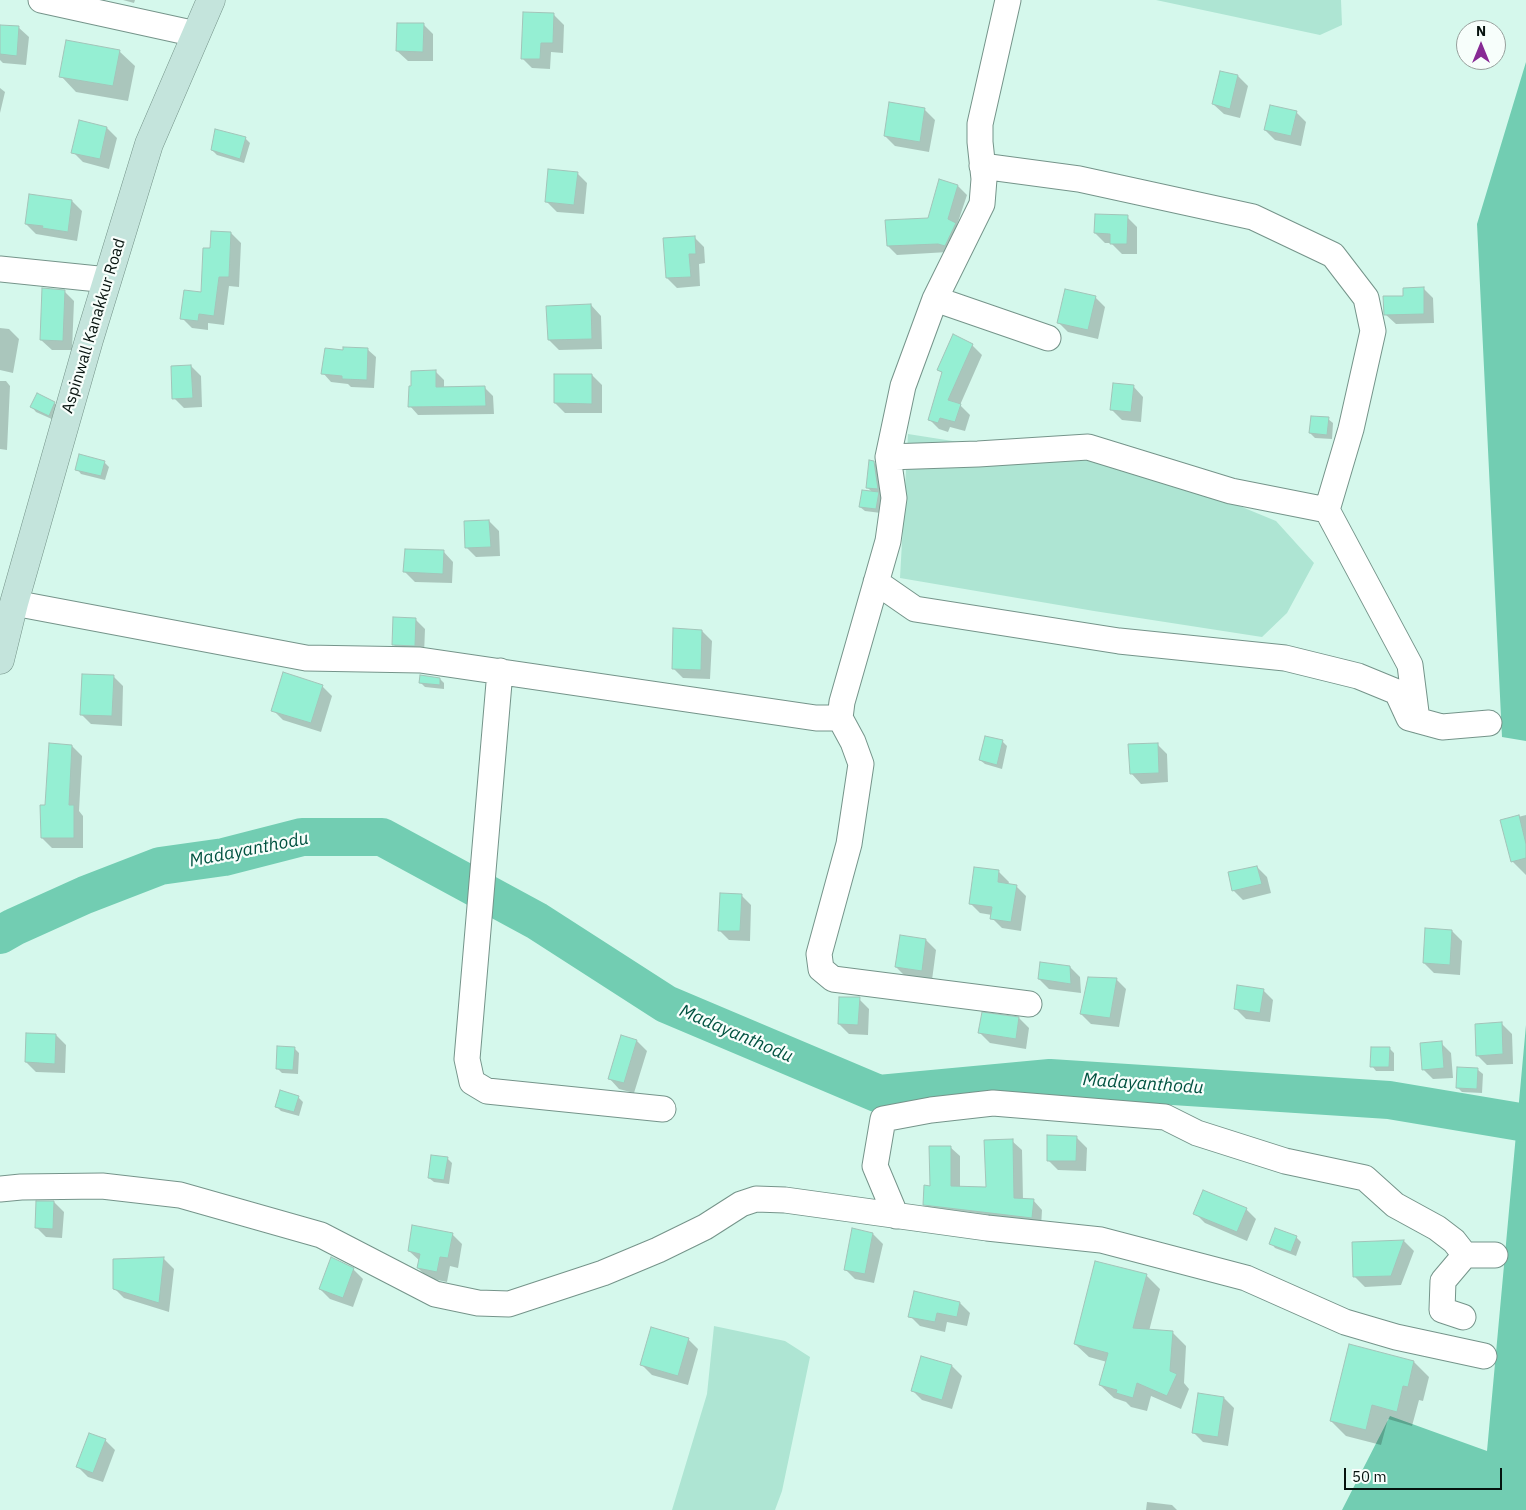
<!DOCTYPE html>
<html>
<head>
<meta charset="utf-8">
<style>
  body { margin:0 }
  #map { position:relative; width:1526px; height:1510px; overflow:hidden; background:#d5f8ec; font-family:"IBM Plex Sans",sans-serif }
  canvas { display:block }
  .north { position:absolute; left:1456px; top:20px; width:50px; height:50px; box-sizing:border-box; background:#f7fefb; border:1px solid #97a09c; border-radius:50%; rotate:0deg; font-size:14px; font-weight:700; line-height:20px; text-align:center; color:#06120e }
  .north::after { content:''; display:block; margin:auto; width:18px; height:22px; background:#872a94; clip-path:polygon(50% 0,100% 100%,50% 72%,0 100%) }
  .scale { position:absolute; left:1344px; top:1468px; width:158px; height:22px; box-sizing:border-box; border:2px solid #06120e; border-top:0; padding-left:6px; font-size:15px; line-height:18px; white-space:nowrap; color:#06120e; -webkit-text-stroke:4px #f7fefb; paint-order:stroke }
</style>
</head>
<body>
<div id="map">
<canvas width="1526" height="1510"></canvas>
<div class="north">N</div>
<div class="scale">50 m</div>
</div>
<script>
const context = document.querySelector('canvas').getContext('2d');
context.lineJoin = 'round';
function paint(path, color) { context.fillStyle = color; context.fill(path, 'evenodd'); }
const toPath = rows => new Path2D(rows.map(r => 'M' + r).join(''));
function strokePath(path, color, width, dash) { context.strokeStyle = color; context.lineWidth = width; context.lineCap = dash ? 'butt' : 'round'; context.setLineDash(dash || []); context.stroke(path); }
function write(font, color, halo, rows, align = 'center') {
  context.font = font + ' "IBM Plex Sans",sans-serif'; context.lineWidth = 4.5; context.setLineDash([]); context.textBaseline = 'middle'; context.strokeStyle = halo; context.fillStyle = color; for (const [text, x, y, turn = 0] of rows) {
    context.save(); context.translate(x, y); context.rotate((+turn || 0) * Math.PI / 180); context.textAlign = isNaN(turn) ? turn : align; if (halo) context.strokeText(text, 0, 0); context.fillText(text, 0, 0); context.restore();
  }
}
paint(toPath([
  [1156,0,1341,0,1342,25,1320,35],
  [908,434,1016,451,1118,456,1276,521,1314,563,1287,613,1262,637,1094,611,900,578],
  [714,1326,785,1341,810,1357,782,1491,775,1510,672,1510,707,1394]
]), '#aee5d3');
paint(toPath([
  [1526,62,1526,741,1502,737,1477,224],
  [1526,1025,1526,1510,1342,1510,1390,1416,1487,1451]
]), '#72cdb2');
paint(toPath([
  [123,0,135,0,134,3],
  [554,15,564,25,563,53,551,52,550,69,532,68,522,58],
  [423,24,433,34,433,61,408,61,397,51],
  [0,26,18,27,29,37,26,65,3,63,0,60],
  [119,51,135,66,128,101,76,92,61,76],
  [1221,72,1238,76,1248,86,1240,118,1224,114,1213,104],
  [0,88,5,92,0,113],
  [924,109,935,120,929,152,895,146,885,136],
  [1296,112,1306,122,1301,146,1275,140,1265,130],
  [80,122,107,128,117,138,109,169,83,162,73,152],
  [245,138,250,143,244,163,217,155,212,150],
  [577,173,587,183,584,214,557,212,547,202],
  [958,186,967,195,957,225,965,233,948,252,897,255,888,246,929,219],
  [72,201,82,211,77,241,36,234,26,224],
  [1127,217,1137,227,1137,254,1122,254,1111,243,1105,243,1095,233],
  [231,233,241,243,239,287,229,286,224,325,208,323,208,330,192,328,182,318,202,293,211,250],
  [694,237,704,247,705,263,699,264,700,286,677,288,667,278],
  [1423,288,1433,298,1434,323,1396,324,1385,314,1404,297],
  [64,291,74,301,72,350,52,350,41,340],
  [1095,297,1105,307,1098,339,1068,332,1058,322],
  [591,305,601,316,602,349,559,350,549,340],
  [0,328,9,329,19,339,13,373,0,370],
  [972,345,982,355,960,405,970,415,965,431,950,427,948,432,939,429,929,419,943,374,939,370],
  [367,349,376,357,374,388,351,387,348,384,331,382,323,373,344,351],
  [191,366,201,376,202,407,184,408,174,398],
  [435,371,444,380,444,388,484,387,493,396,494,414,418,415,410,406],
  [592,375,602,385,602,413,565,413,555,403],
  [0,381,6,381,10,386,7,450,0,449],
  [1133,386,1143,397,1141,422,1122,420,1112,410],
  [54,403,59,407,54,420,36,412,32,407],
  [1328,419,1333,423,1332,439,1315,438,1310,433],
  [104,462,109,467,105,480,81,474,77,469],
  [873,462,884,472,881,513,865,511,860,507,873,493,867,487],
  [489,521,499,531,500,556,476,557,466,547],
  [443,551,453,562,452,583,415,582,405,572],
  [415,619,425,629,424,655,404,655,394,645],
  [702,631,712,641,710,679,683,678,673,668],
  [113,676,123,686,122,726,91,724,81,714],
  [440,679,444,683,444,689,425,687,420,682],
  [322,686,332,696,321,732,283,720,273,710],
  [1002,741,1007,746,1002,769,985,764,980,760],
  [1157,744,1167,754,1168,782,1141,784,1131,773],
  [72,746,82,756,79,811,83,816,83,848,52,848,42,838,46,806],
  [1526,815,1526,875,1512,861,1502,821],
  [1257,867,1267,877,1271,893,1243,900,1233,890],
  [999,872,1009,882,1008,885,1016,886,1026,896,1021,931,1002,928,992,918,992,915,980,913,970,903],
  [741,895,751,905,750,941,729,940,719,930],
  [1452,931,1462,941,1460,975,1434,973,1424,963],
  [901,937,926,940,936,950,932,980,906,977,896,967],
  [1070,967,1080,977,1081,993,1049,989,1039,979],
  [1116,979,1126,989,1119,1027,1091,1024,1081,1014],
  [1263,990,1273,1000,1270,1022,1246,1019,1236,1009],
  [859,999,869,1009,868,1035,849,1034,839,1024],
  [983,1014,1019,1018,1029,1028,1026,1049,990,1043,980,1033],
  [1502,1024,1512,1034,1513,1064,1487,1065,1477,1055],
  [56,1035,66,1045,65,1073,36,1072,26,1062],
  [637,1041,647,1051,634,1093,619,1089,609,1078],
  [1441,1043,1451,1053,1453,1078,1433,1079,1423,1069],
  [294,1048,299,1053,298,1074,282,1073,277,1068],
  [1389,1048,1394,1053,1394,1071,1376,1071,1372,1066],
  [1478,1070,1483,1074,1482,1093,1462,1092,1457,1087],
  [298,1097,303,1102,299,1116,281,1111,276,1106],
  [1077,1138,1087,1148,1086,1171,1058,1170,1048,1160],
  [1012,1141,1022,1150,1023,1200,1033,1200,1042,1210,1041,1227,934,1214,925,1204,950,1147,960,1156,960,1188,987,1189],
  [447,1158,452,1163,449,1184,434,1182,429,1178],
  [54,1202,64,1212,62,1238,46,1237,36,1227],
  [1246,1209,1256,1219,1247,1241,1205,1223,1195,1213],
  [452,1234,462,1244,458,1268,450,1266,447,1282,428,1278,418,1268,420,1261,409,1251],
  [873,1234,883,1244,874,1283,855,1279,845,1269],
  [1296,1237,1301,1242,1296,1256,1275,1248,1271,1243],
  [1404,1241,1414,1251,1401,1285,1365,1287,1355,1277,1353,1244],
  [164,1259,174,1269,169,1312,124,1298,114,1288,114,1260],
  [353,1269,363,1279,353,1307,330,1299,320,1289],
  [1146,1275,1160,1289,1149,1331,1173,1333,1186,1346,1184,1383,1189,1389,1181,1409,1151,1396,1147,1411,1131,1407,1126,1402,1114,1398,1100,1385,1107,1362,1089,1357,1075,1344],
  [960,1303,970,1313,967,1326,947,1322,945,1332,920,1326,910,1316],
  [688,1339,698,1349,688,1385,652,1375,642,1365],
  [1414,1362,1429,1377,1423,1401,1419,1400,1412,1426,1388,1419,1381,1445,1346,1436,1331,1421],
  [952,1366,962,1376,952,1409,922,1400,912,1390],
  [1224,1398,1234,1408,1228,1446,1203,1442,1193,1432],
  [105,1440,115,1450,103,1482,88,1477,78,1467],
  [1147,1502,1172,1505,1177,1510,1146,1510]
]), '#0003');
strokePath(toPath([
  [0,935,14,927,85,895,160,866,224,857,302,837,382,837,537,921,666,1004,879,1094,1050,1078,1389,1100,1526,1123]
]), '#72cdb2', 38);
const building = toPath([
  [523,12,554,13,553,43,541,43,540,59,521,59,523,12],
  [397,23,424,23,423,52,396,51,397,23],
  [0,25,19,26,17,56,0,54,0,25],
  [66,40,120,50,113,86,59,77,66,40],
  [1220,71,1238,75,1230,109,1212,104,1220,71],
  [889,102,925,108,920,142,884,136,889,102],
  [1270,105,1297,111,1291,136,1264,130,1270,105],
  [79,120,107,127,100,159,71,153,79,120],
  [215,129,246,137,240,159,211,150,215,129],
  [548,169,578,172,574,205,545,202,548,169],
  [939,179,958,185,948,219,956,223,945,246,938,244,887,246,885,220,928,218,939,179],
  [29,194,72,200,68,232,42,228,43,226,25,224,29,194],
  [1095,214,1128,215,1127,244,1110,244,1110,234,1094,233,1095,214],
  [211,231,231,232,229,277,219,277,214,316,199,314,198,321,180,319,184,290,201,292,203,248,210,248,211,231],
  [695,236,696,254,689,254,691,277,666,278,663,238,695,236],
  [1424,287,1424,314,1384,315,1383,296,1403,296,1403,288,1424,287],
  [42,288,65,290,63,341,40,340,42,288],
  [1065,289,1096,296,1088,330,1057,323,1065,289],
  [591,304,592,339,548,340,546,306,591,304],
  [953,334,973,344,948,400,961,404,955,422,940,418,938,423,928,420,942,372,937,370,953,334],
  [343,347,368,348,367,380,342,379,342,376,321,374,325,348,343,350,343,347],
  [191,365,193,398,172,399,171,366,191,365],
  [436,370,436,387,485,386,486,406,408,407,409,386,411,386,411,371,436,370],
  [554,374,592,374,592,404,554,403,554,374],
  [1113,383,1134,385,1131,412,1110,410,1113,383],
  [37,393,55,402,49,416,30,407,37,393],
  [1311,416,1329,417,1327,435,1309,433,1311,416],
  [79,454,105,461,101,476,75,470,79,454],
  [869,460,874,461,878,489,866,488,869,460],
  [862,490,879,492,876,509,859,507,862,490],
  [489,520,491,547,465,548,464,521,489,520],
  [405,549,444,550,443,574,403,572,405,549],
  [393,617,416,618,415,646,392,645,393,617],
  [673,628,702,630,701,670,672,669,673,628],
  [283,672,323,685,311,723,271,711,283,672],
  [82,674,114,675,112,716,80,715,82,674],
  [420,675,440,678,440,685,419,683,420,675],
  [985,736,1003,740,997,765,979,760,985,736],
  [49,743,72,745,69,805,74,805,74,838,41,838,40,805,45,805,49,743],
  [1158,743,1159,773,1130,774,1128,744,1158,743],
  [1519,815,1526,844,1526,858,1511,862,1500,820,1519,815],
  [1257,866,1262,884,1232,891,1228,872,1257,866],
  [974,867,999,870,998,882,1017,885,1011,922,990,919,992,907,969,904,974,867],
  [720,893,742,894,740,931,718,931,720,893],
  [1425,928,1452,930,1450,965,1423,963,1425,928],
  [900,935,926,939,922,971,895,967,900,935],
  [1040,962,1070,966,1071,984,1038,979,1040,962],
  [1088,977,1117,978,1110,1018,1080,1014,1088,977],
  [1237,985,1264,989,1260,1013,1234,1009,1237,985],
  [839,997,860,997,858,1025,838,1024,839,997],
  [982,1012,1019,1017,1016,1039,978,1033,982,1012],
  [1502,1022,1503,1054,1476,1056,1475,1024,1502,1022],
  [26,1033,56,1034,55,1064,25,1062,26,1033],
  [621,1035,637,1040,624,1083,608,1079,621,1035],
  [1442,1041,1444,1068,1422,1070,1420,1043,1442,1041],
  [277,1046,295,1047,293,1070,276,1069,277,1046],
  [1371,1047,1390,1047,1389,1067,1370,1067,1371,1047],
  [1457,1067,1478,1068,1477,1089,1456,1088,1457,1067],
  [280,1090,299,1096,294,1112,275,1107,280,1090],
  [1047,1135,1077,1136,1076,1161,1047,1161,1047,1135],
  [1013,1139,1014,1198,1034,1199,1032,1218,923,1205,924,1185,930,1186,929,1146,951,1146,951,1186,986,1187,984,1140,1013,1139],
  [431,1155,448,1157,444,1180,428,1178,431,1155],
  [1203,1190,1247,1208,1237,1232,1193,1214,1203,1190],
  [36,1201,54,1201,53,1229,35,1228,36,1201],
  [412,1225,453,1233,448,1258,440,1257,437,1272,417,1268,420,1254,408,1251,412,1225],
  [852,1228,873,1233,865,1274,844,1270,852,1228],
  [1275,1228,1297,1236,1291,1252,1269,1244,1275,1228],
  [1404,1240,1391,1276,1353,1277,1352,1242,1404,1240],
  [164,1257,159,1303,113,1289,113,1259,164,1257],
  [331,1257,354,1268,343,1298,319,1289,331,1257],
  [1095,1261,1147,1274,1133,1328,1173,1331,1170,1371,1177,1374,1167,1396,1137,1383,1133,1398,1116,1393,1117,1390,1099,1385,1108,1353,1074,1344,1095,1261],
  [914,1291,960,1302,957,1317,937,1313,935,1322,908,1317,914,1291],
  [651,1327,689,1338,678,1376,640,1365,651,1327],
  [1349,1344,1414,1361,1408,1387,1403,1386,1397,1412,1372,1405,1366,1430,1330,1421,1349,1344],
  [921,1356,952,1365,942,1400,911,1391,921,1356],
  [1198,1393,1224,1397,1218,1437,1192,1433,1198,1393],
  [89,1433,106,1439,93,1473,76,1467,89,1433]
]);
paint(building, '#95efd3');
strokePath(building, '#a3c4b9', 1);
const street = toPath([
  [41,0,196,34],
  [982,166,1079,179,1253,217,1333,255,1366,298,1373,331,1351,429,1327,510,1410,665,1417,720],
  [0,269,108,280],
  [935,299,1048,338],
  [888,457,978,454,1088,447,1231,491,1327,510],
  [876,582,915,609,1119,641,1285,658,1358,676,1397,692,1409,718,1442,727,1489,723],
  [14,603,306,658,420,660,816,718,840,718,842,702,888,541,894,498,888,457,903,386,935,299,982,204,984,179,980,142,980,124,1008,0],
  [500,671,467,1059,472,1082,487,1091,663,1109],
  [840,718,853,742,861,764,849,844,819,954,821,969,833,979,1029,1004],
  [0,1189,21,1187,102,1186,180,1195,321,1235,435,1294,478,1303,509,1304,603,1273,658,1250,705,1227,741,1204,756,1199,785,1200,987,1228,1101,1240,1246,1278,1345,1322,1396,1337,1484,1356],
  [896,1216,875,1166,883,1119,931,1110,993,1103,1165,1117,1197,1133,1285,1161,1365,1178,1395,1205,1437,1228,1454,1241,1465,1255,1495,1255],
  [1463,1317,1442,1310,1443,1281,1465,1255]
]);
const secondary = toPath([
  [0,660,14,603,89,340,149,144,211,0]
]);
strokePath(street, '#75948a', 27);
strokePath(secondary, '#75948a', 29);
strokePath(street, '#fff', 25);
strokePath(secondary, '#c4e4dc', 28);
write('16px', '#06120e', '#f7fefb', [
  ["Aspinwall Kanakkur Road",94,326,-73]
]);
write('italic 18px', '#005240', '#f7fefb', [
  ["Madayanthodu",249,850,-11],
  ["Madayanthodu",736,1034,23],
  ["Madayanthodu",1143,1084,4]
]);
</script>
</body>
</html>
